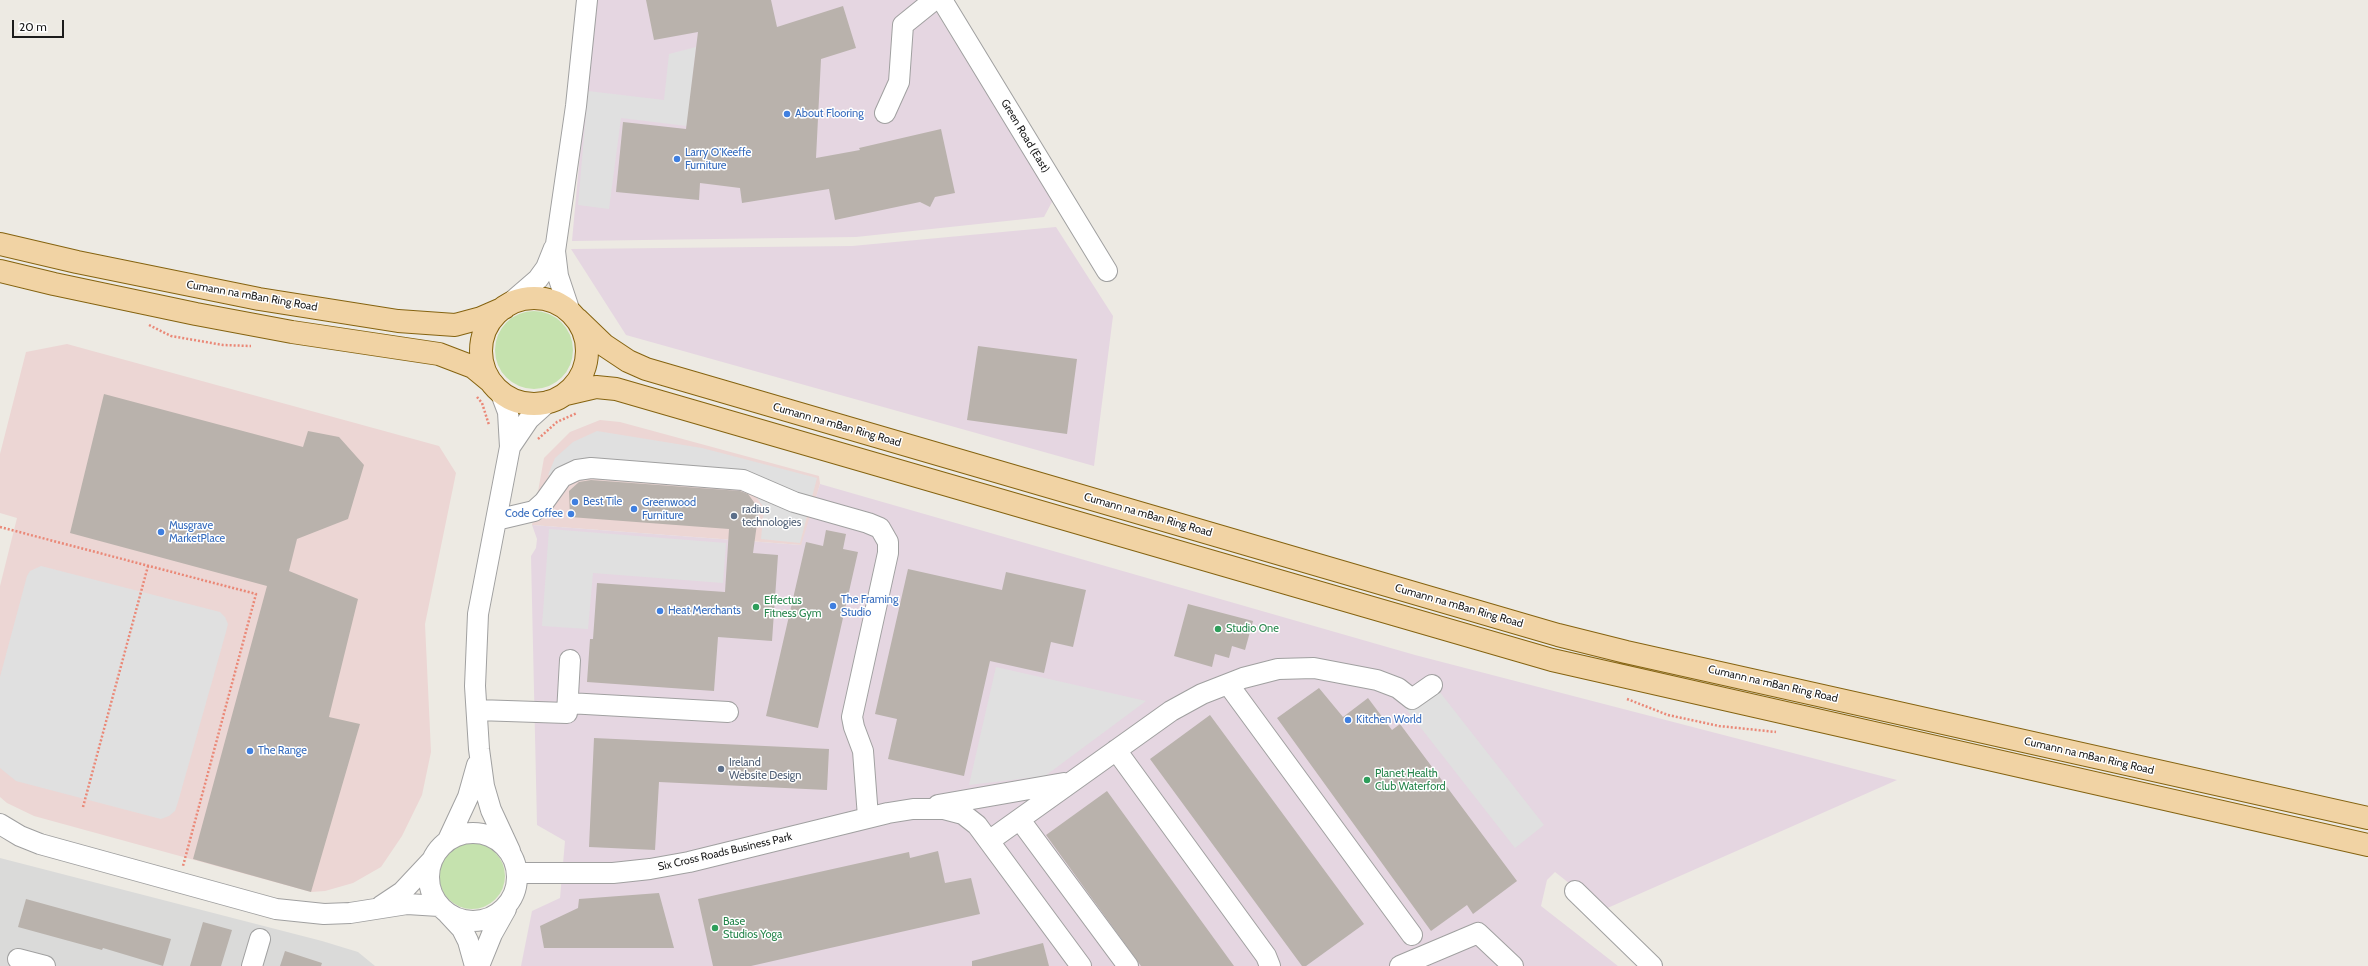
<!DOCTYPE html>
<html>
<head>
<meta charset="utf-8">
<style>
  body { margin:0 }
  #map { position:relative; width:2368px; height:966px; overflow:hidden; background:#edeae3; font-family:Cabin,sans-serif }
  canvas { display:block }
  .scale { position:absolute; left:12px; top:20px; width:52px; height:18px; box-sizing:border-box; border:2px solid #1c1c1c; border-top:0; padding-left:5px; font-size:12px; line-height:14px; white-space:nowrap; color:#1c1c1c; -webkit-text-stroke:3px #fff; paint-order:stroke }
</style>
</head>
<body>
<div id="map">
<canvas width="2368" height="966"></canvas>
<div class="scale">20 m</div>
</div>
<script>
const context = document.querySelector('canvas').getContext('2d');
context.lineJoin = 'round';
function paint(path, color) { context.fillStyle = color; context.fill(path, 'evenodd'); }
const toPath = rows => new Path2D(rows.map(r => 'M' + r).join(''));
function strokePath(path, color, width, dash) { context.strokeStyle = color; context.lineWidth = width; context.lineCap = dash ? 'butt' : 'round'; context.setLineDash(dash || []); context.stroke(path); }
function write(font, color, halo, rows, align = 'center') {
  context.font = font + ' Cabin,sans-serif'; context.lineWidth = 3; context.setLineDash([]); context.textBaseline = 'middle'; context.strokeStyle = halo; context.fillStyle = color; for (const [text, x, y, turn = 0] of rows) {
    context.save(); context.translate(x, y); context.rotate((+turn || 0) * Math.PI / 180); context.textAlign = isNaN(turn) ? turn : align; if (halo) context.strokeText(text, 0, 0); context.fillText(text, 0, 0); context.restore();
  }
}
paint(toPath([
  [0,858,322,941,358,952,375,966,0,966]
]), '#dadad9');
paint(toPath([
  [67,344,439,446,456,473,425,624,431,752,422,795,402,836,381,867,353,883,325,891,311,892,34,816,7,803,0,797,0,586,17,518,0,513,0,454,26,352],
  [600,420,620,422,819,476,820,484,802,545,532,525,544,458,570,432]
]), '#ecd6d4');
paint(toPath([
  [594,0,929,0,1053,200,1044,217,856,237,572,241],
  [1056,227,1113,316,1094,466,626,335,571,249,852,246],
  [820,484,1415,655,1897,780,1603,910,1555,872,1547,880,1541,906,1618,966,521,966,532,911,560,898,565,841,537,825,531,556,536,548,537,539,532,525,801,545]
]), '#e5d6e1');
paint(toPath([
  '495 350a39 39 0 1 1 78 0a39 39 0 1 1-78 0Z',
  '439 876a33 33 0 1 1 66 0a33 33 0 1 1-66 0Z'
]), '#c5e2ae');
paint(toPath([
  [696,47,687,126,621,118,609,209,578,205,588,91,664,100,669,54],
  [597,431,702,448,817,478,800,543,761,539,764,508,749,486,580,472,548,475,555,458,573,442],
  [549,529,726,543,723,583,593,573,588,629,542,626],
  [41,566,220,612,225,617,228,624,226,632,178,802,175,811,169,816,161,819,16,781,0,768,0,677,27,576,30,571],
  [996,667,1146,701,1045,776,969,785],
  [1428,677,1544,825,1515,848,1399,700]
]), '#e0e0e0');
paint(toPath([
  [646,0,771,0,777,27,843,6,856,48,821,59,816,158,860,150,859,148,941,129,955,193,935,197,930,207,920,202,835,220,829,189,742,203,740,188,700,183,699,200,616,192,623,122,686,129,698,32,654,40],
  [978,346,1077,359,1067,434,967,420],
  [104,394,303,447,308,431,339,437,364,465,348,519,297,539,289,571,358,599,329,717,360,724,311,892,193,859,267,586,70,533],
  [591,480,740,491,748,494,759,509,753,553,778,555,772,641,718,637,714,691,587,682,590,639,593,639,597,583,725,592,729,529,570,517,569,491,579,482],
  [826,530,846,534,843,549,858,552,818,728,766,716,806,542,823,546],
  [908,569,1002,590,1006,572,1086,590,1073,647,1051,642,1044,673,990,661,964,776,888,759,897,719,875,714],
  [1188,604,1253,621,1245,650,1232,646,1229,658,1215,654,1212,667,1174,656],
  [1319,688,1343,717,1368,698,1392,730,1400,724,1517,881,1473,914,1467,905,1431,931,1277,718],
  [1210,715,1364,924,1306,966,1302,966,1150,759],
  [594,738,829,749,827,790,659,782,655,850,589,847],
  [1107,791,1234,966,1141,966,1046,835],
  [938,851,945,883,971,878,980,914,751,966,713,966,698,899,909,852,910,858],
  [659,893,674,948,544,948,540,926,578,908,579,899],
  [26,899,171,939,163,966,103,948,102,950,18,927],
  [203,922,232,930,221,966,190,966],
  [1043,943,1049,966,972,966,972,961],
  [285,951,322,963,321,966,280,966]
]), '#b9b2ac');
const minor = toPath([
  [942,0,1107,271],
  [885,113,899,82,903,25,934,0],
  [509,304,538,279,546,268,554,248],
  [570,312,558,276,555,251,576,106,587,0],
  [500,391,508,412,510,447,478,614,475,686,479,749,484,786,491,810,510,851],
  [510,447,529,419,549,401],
  [496,520,534,511,544,502,562,477,577,470,591,468,743,480,794,502,868,523,880,528,888,542,888,553,852,717,854,727,863,751,868,817],
  [1228,684,1412,935],
  [568,703,728,712],
  [477,710,567,713,570,660],
  [1116,750,1266,956,1270,966],
  [938,805,1064,783],
  [1020,820,1128,966],
  [0,824,20,836,40,844,276,909,324,914,350,913,407,904,439,906],
  '429 877a44 44 0 1 1 88 0a44 44 0 1 1-88 0Z',
  [448,840,468,797,477,765],
  [989,841,1171,711,1202,694,1243,678,1278,669,1314,668,1377,680,1398,688,1412,699,1432,685],
  [518,873,613,873,650,869,689,862,888,813,913,809,944,809,963,814,977,825,1081,966],
  [1575,891,1652,966],
  [381,906,402,892,432,860],
  [448,914,462,929,468,941,475,966],
  [18,959,45,966],
  [252,966,260,939],
  [479,966,492,934,506,909],
  [1400,966,1478,933,1513,966]
]);
const major = toPath([
  [0,244,77,262,259,299,398,321,455,325,481,318,504,308],
  [0,271,54,284,196,314,292,332,439,354,473,367,490,381],
  '481 351a53 53 0 1 1 106 0a53 53 0 1 1-106 0Z',
  [577,319,604,345,628,361,646,369,1558,635,1626,652,2368,818],
  [566,394,596,387,616,389,1552,660,2368,845]
]);
strokePath(minor, '#a0a0a0', 22);
strokePath(major, '#856310', 24);
strokePath(toPath([
  [149,325,171,336,223,345,251,346],
  [477,397,482,403,489,425],
  [538,439,557,422,577,413],
  [0,527,256,594,183,866],
  [1627,699,1668,715,1719,726,1776,732],
  [83,807,148,566]
]), '#ea8877', 2.5, [2, 2]);
strokePath(minor, '#fff', 20);
strokePath(major, '#f1d3a4', 22);
for (const [x, y, r, color] of [
  [787,114,4,"#3f7fe0"],
  [677,159,4,"#3f7fe0"],
  [575,502,4,"#3f7fe0"],
  [634,509,4,"#3f7fe0"],
  [571,514,4,"#3f7fe0"],
  [734,516,4,"#5c6f8a"],
  [161,532,4,"#3f7fe0"],
  [833,606,4,"#3f7fe0"],
  [756,607,4,"#2e9e5b"],
  [660,611,4,"#3f7fe0"],
  [1218,629,4,"#2e9e5b"],
  [1348,720,4,"#3f7fe0"],
  [250,751,4,"#3f7fe0"],
  [721,769,4,"#5c6f8a"],
  [1367,780,4,"#2e9e5b"],
  [715,928,4,"#2e9e5b"]
]) { const dot = new Path2D(); dot.arc(x, y, r, 0, 2 * Math.PI); context.fillStyle = color; context.fill(dot); strokePath(dot, '#fff', 1.5); }
write('11px', '#366cbe', '#fff', [
  ["About Flooring",795,114],
  ["Larry O'Keeffe",685,153],
  ["Furniture",685,166],
  ["Best Tile",583,502],
  ["Greenwood",642,503],
  ["Furniture",642,516],
  ["Code Coffee",563,514,"right"],
  ["Musgrave",169,526],
  ["MarketPlace",169,539],
  ["The Framing",841,600],
  ["Studio",841,613],
  ["Heat Merchants",668,611],
  ["Kitchen World",1356,720],
  ["The Range",258,751]
], 'left');
write('11px', '#1c1c1c', '#fff', [
  ["Green Road (East)",1025,136,59],
  ["Cumann na mBan Ring Road",252,296,10],
  ["Cumann na mBan Ring Road",837,425,16],
  ["Cumann na mBan Ring Road",1148,515,16],
  ["Cumann na mBan Ring Road",1459,606,16],
  ["Cumann na mBan Ring Road",1773,684,13],
  ["Cumann na mBan Ring Road",2089,756,13],
  ["Six Cross Roads Business Park",725,852,-13]
]);
write('11px', '#4e5e75', '#fff', [
  ["radius",742,510],
  ["technologies",742,523],
  ["Ireland",729,763],
  ["Website Design",729,776]
], 'left');
write('11px', '#27864d', '#fff', [
  ["Effectus",764,601],
  ["Fitness Gym",764,614],
  ["Studio One",1226,629],
  ["Planet Health",1375,774],
  ["Club Waterford",1375,787],
  ["Base",723,922],
  ["Studios Yoga",723,935]
], 'left');
</script>
</body>
</html>
